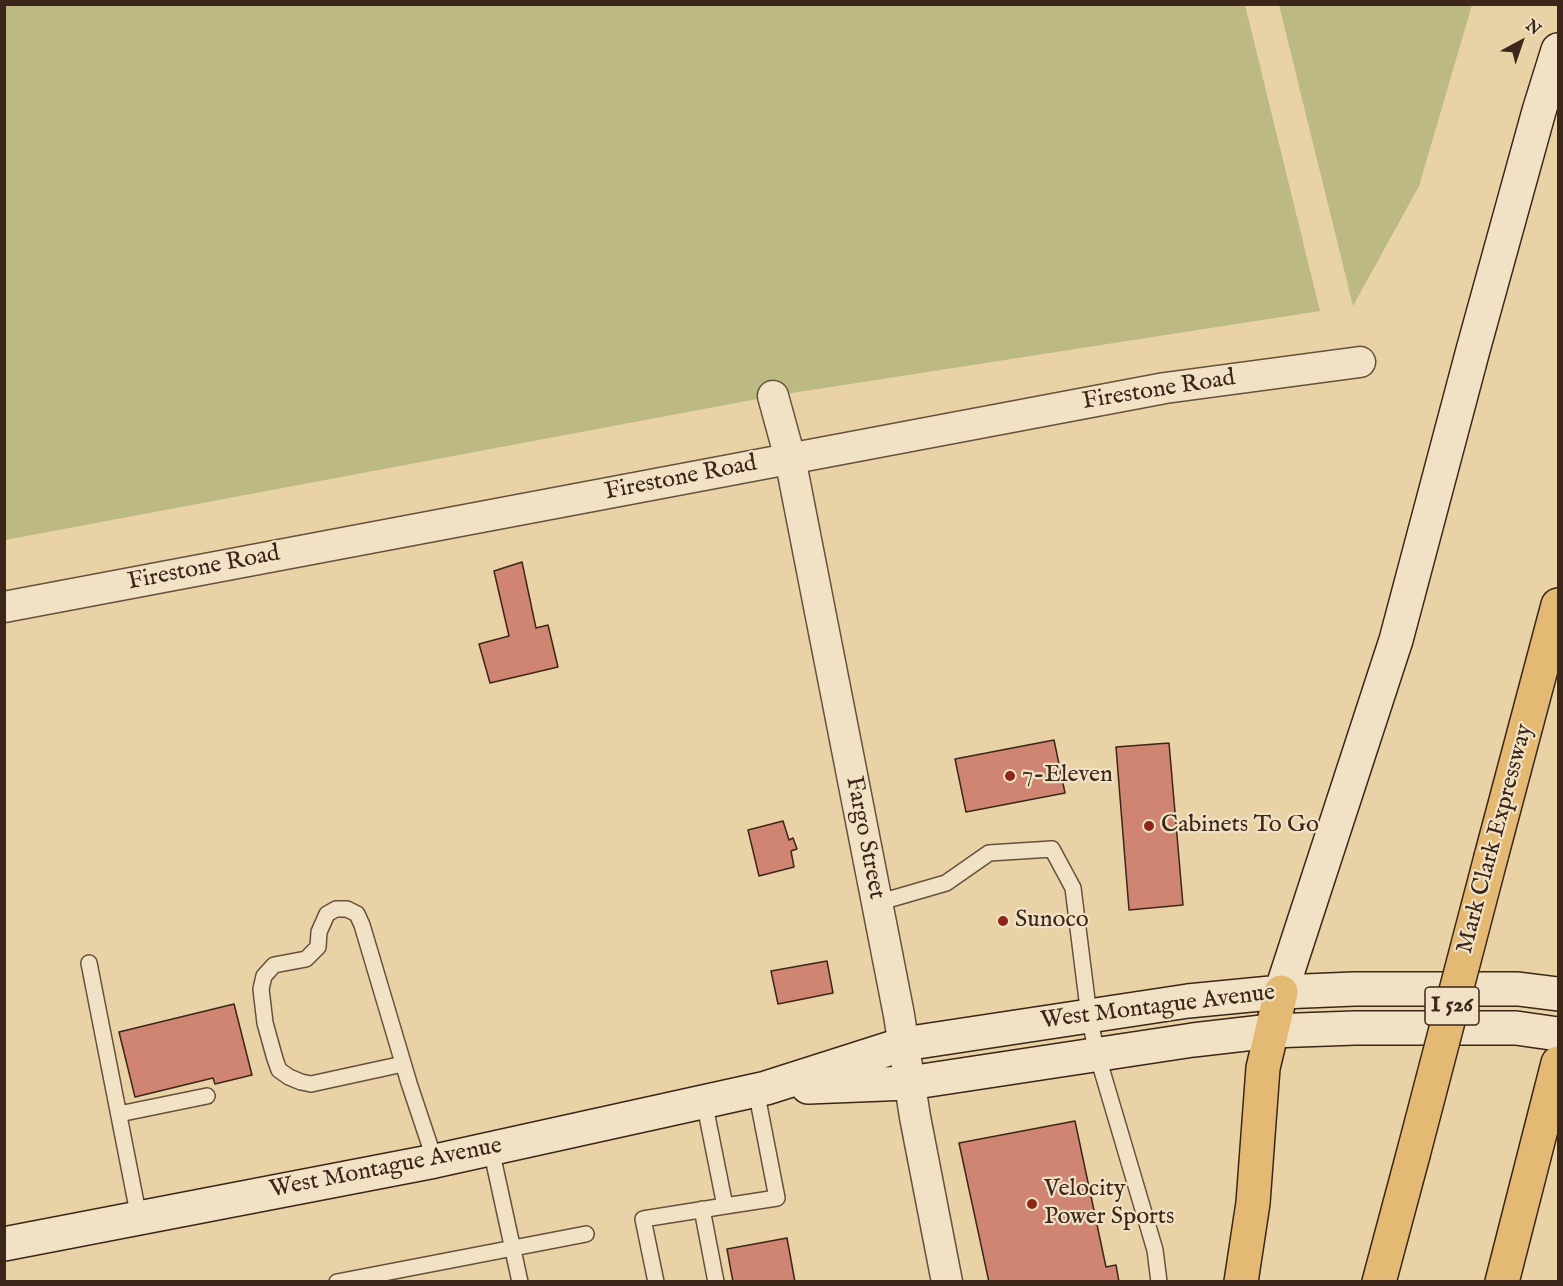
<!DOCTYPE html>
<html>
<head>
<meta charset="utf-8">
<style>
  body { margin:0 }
  #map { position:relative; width:1563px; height:1286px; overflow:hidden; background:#e9d2a6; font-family:"IM FELL English",serif }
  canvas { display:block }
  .frame { position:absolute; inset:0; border:6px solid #3b2619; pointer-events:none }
  .north { position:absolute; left:1491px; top:12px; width:60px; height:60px; -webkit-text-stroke:4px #f1e2c5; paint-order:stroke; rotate:40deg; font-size:16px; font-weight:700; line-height:24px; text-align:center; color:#3b2619 }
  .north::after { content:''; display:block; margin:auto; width:21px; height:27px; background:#3b2619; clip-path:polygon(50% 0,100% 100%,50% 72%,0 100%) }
</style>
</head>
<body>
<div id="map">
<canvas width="1563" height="1286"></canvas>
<div class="frame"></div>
<div class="north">N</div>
</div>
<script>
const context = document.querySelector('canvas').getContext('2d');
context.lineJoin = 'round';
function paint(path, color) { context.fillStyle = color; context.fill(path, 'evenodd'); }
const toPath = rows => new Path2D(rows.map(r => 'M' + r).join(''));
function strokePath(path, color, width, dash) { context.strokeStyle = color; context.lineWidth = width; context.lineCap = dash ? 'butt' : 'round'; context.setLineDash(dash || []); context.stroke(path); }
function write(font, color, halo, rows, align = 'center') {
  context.font = font + ' "IM FELL English",serif'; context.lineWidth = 4.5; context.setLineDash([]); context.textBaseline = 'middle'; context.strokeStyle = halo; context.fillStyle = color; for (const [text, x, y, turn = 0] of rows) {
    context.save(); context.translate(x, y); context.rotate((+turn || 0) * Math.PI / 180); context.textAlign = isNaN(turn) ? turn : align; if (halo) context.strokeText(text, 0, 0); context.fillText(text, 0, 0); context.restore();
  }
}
paint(toPath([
  [5,5,1245,5,1320,311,773,396,5,540],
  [1279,5,1472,5,1419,186,1353,306]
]), '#bcba82');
const building = toPath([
  [522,562,536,628,548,625,558,667,490,683,479,644,509,636,494,571,522,562],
  [1054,740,1065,793,966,812,955,759,1054,740],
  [1169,743,1183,905,1129,910,1116,747,1169,743],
  [783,821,789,840,793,838,797,849,791,851,794,867,759,876,748,830,783,821],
  [827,961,833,993,778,1004,771,971,827,961],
  [234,1004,252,1075,215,1084,213,1078,135,1097,119,1032,234,1004],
  [1075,1121,1106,1267,1116,1265,1119,1282,989,1282,959,1143,1075,1121],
  [787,1238,795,1282,733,1282,727,1249,787,1238]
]);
paint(building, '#d08572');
strokePath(building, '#3b2619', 1.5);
const service = toPath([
  [877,903,946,883,989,853,1052,849,1073,888,1089,1016,1097,1054,1155,1250,1159,1282],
  [89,963,139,1218],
  [403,1064,311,1084,301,1082,289,1077,279,1070,275,1059,265,1023,261,989,264,976,274,965,306,959,318,947,319,932,327,914,336,909,347,909,357,914,362,925,409,1083,435,1161],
  [119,1114,207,1096],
  [491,1149,520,1282],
  [725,1206,777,1198,756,1090],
  [702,1209,716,1282],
  [337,1282,586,1234],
  [656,1282,643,1219,725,1206,704,1101]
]);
const minor = toPath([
  [773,396,790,458,899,1015,915,1117,947,1282],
  [4,607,1165,388,1360,362]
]);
const secondary = toPath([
  [1281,992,1396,640,1473,350,1539,111,1558,50],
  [808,1087,909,1083,1193,1040,1271,1031,1355,1028,1516,1028,1558,1034],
  [4,1244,435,1161,766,1088,904,1044,1188,1001,1281,992,1354,989,1518,989,1558,994]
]);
const motorway = toPath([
  [1491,857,1558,605],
  [1241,1282,1253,1203,1263,1068,1281,992],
  [1379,1282,1413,1155],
  [1502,1282,1558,1063]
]);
strokePath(service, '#66513c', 18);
strokePath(minor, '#66513c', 33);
strokePath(secondary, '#3b2619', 36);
strokePath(motorway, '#3b2619', 36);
strokePath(service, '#f1e2c5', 15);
strokePath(minor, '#f1e2c5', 30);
strokePath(secondary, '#f1e2c5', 33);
strokePath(motorway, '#e4b973', 33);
const motorwayBridge = toPath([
  [1413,1155,1491,857]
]);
strokePath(motorwayBridge, '#3b2619', 36, []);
strokePath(motorwayBridge, '#e4b973', 33);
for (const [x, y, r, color] of [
  [1010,776,6,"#8f2418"],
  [1149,826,6,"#8f2418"],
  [1003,921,6,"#8f2418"],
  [1032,1204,6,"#8f2418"]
]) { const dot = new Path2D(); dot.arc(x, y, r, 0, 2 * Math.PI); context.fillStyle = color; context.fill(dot); strokePath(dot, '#f1e2c5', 2); }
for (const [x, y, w] of [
  [1452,1006,54]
]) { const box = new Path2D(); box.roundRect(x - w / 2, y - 19, w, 38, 4.5); context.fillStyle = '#f1e2c5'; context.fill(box); strokePath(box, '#3b2619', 1.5); }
write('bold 22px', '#3b2619', null, [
  ["I 526",1452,1006]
]);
write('24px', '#3b2619', '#f1e2c5', [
  ["Firestone Road",1159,391,-9],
  ["Firestone Road",681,479,-11],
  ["Firestone Road",204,569,-11],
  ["Fargo Street",864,838,79],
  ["Mark Clark Expressway",1496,839,-75],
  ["West Montague Avenue",1158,1008,-7],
  ["West Montague Avenue",386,1169,-11]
]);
write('24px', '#3b2619', '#f1e2c5', [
  ["7-Eleven",1022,776],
  ["Cabinets To Go",1161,826],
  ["Sunoco",1015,921],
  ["Velocity",1044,1190],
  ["Power Sports",1044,1218]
], 'left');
</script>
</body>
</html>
